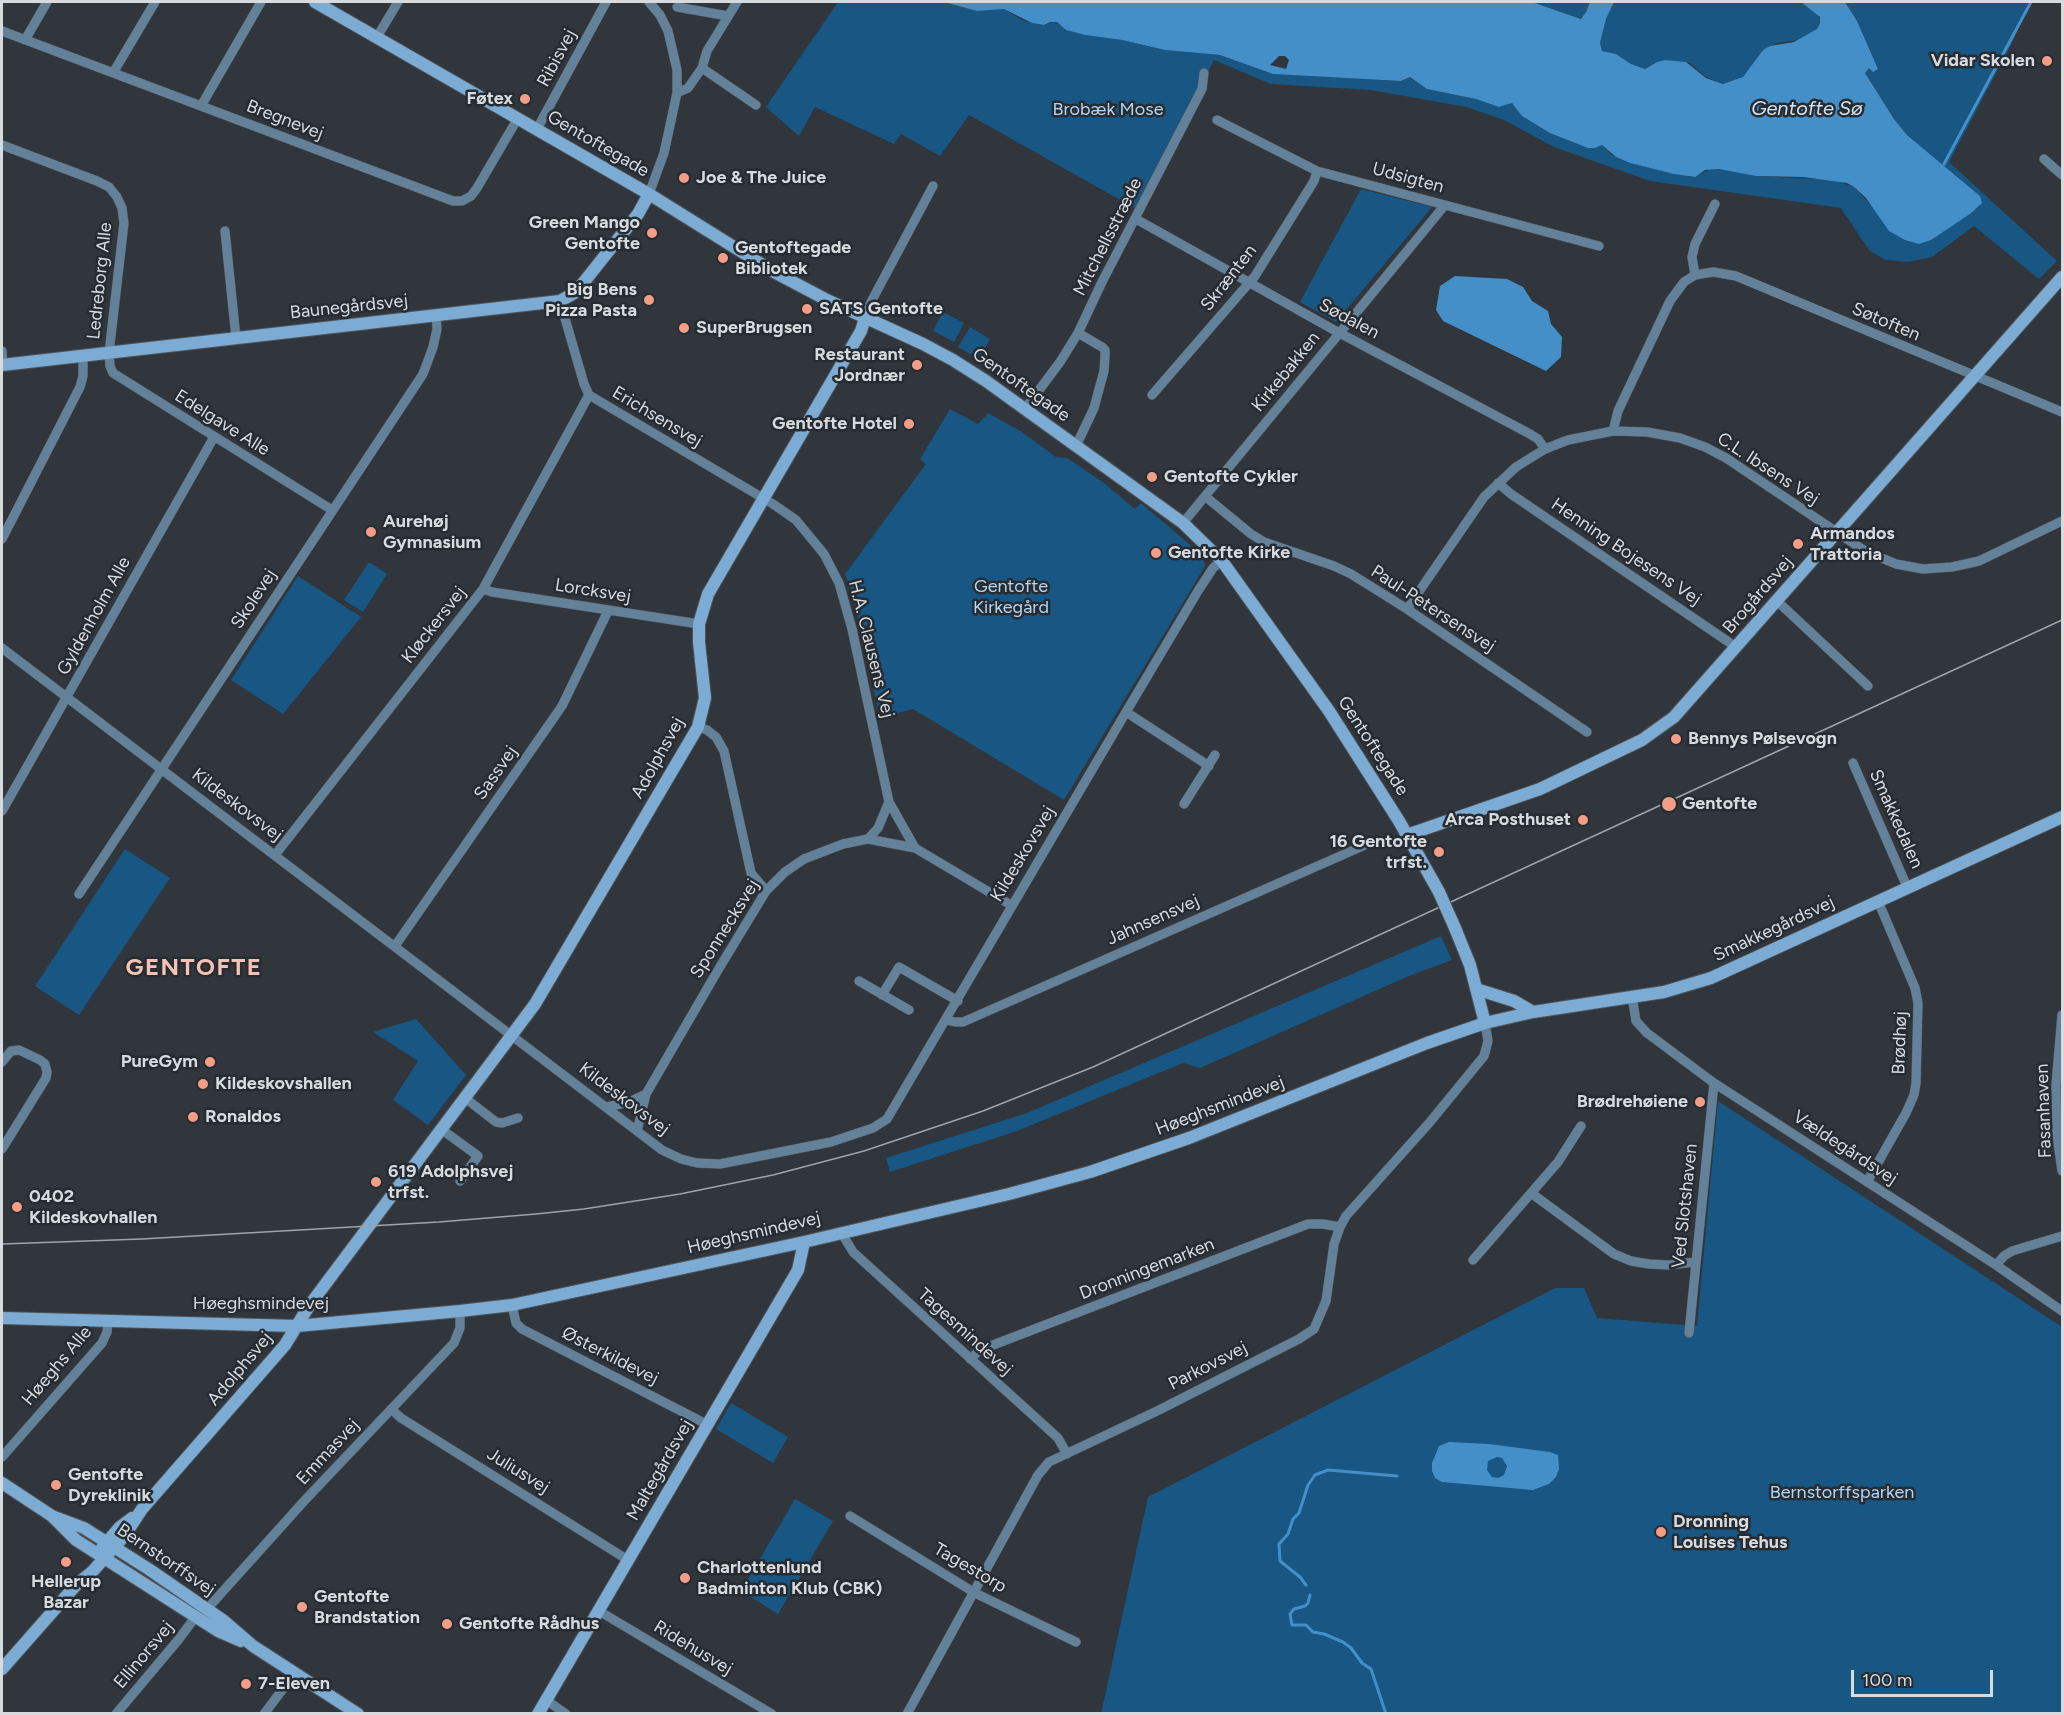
<!DOCTYPE html>
<html>
<head>
<meta charset="utf-8">
<style>
  body { margin:0 }
  #map { position:relative; width:2064px; height:1715px; overflow:hidden; background:#30363c; font-family:Figtree,sans-serif }
  canvas { display:block }
  .frame { position:absolute; inset:0; border:3px solid #d7dbde; pointer-events:none }
  .scale { position:absolute; left:1851px; top:1670px; width:142px; height:27px; box-sizing:border-box; border:3px solid #d7dbde; border-top:0; padding-left:8px; font-size:18px; line-height:21px; white-space:nowrap; color:#d7dbde; -webkit-text-stroke:4px #262c32; paint-order:stroke }
</style>
</head>
<body>
<div id="map">
<canvas width="2064" height="1715"></canvas>
<div class="frame"></div>
<div class="scale">100 m</div>
</div>
<script>
const context = document.querySelector('canvas').getContext('2d');
context.lineJoin = 'round';
function paint(path, color) { context.fillStyle = color; context.fill(path, 'evenodd'); }
const toPath = rows => new Path2D(rows.map(r => 'M' + r).join(''));
function strokePath(path, color, width, dash) { context.strokeStyle = color; context.lineWidth = width; context.lineCap = dash ? 'butt' : 'round'; context.setLineDash(dash || []); context.stroke(path); }
function write(font, color, halo, rows, align = 'center') {
  context.font = font + ' Figtree,sans-serif'; context.lineWidth = 5; context.setLineDash([]); context.textBaseline = 'middle'; context.strokeStyle = halo; context.fillStyle = color; for (const [text, x, y, turn = 0] of rows) {
    context.save(); context.translate(x, y); context.rotate((+turn || 0) * Math.PI / 180); context.textAlign = isNaN(turn) ? turn : align; if (halo) context.strokeText(text, 0, 0); context.fillText(text, 0, 0); context.restore();
  }
}
paint(toPath([
  [838,2,944,2,977,11,1004,9,1022,20,1032,23,1044,25,1055,21,1066,30,1085,35,1122,40,1165,50,1220,55,1273,74,1401,81,1410,77,1427,89,1476,99,1499,107,1512,103,1526,119,1595,148,1602,145,1612,155,1630,163,1692,177,1711,169,1731,170,1756,176,1835,180,1854,187,1871,205,1951,226,1970,214,1980,196,1907,135,1894,119,1865,73,1869,68,1872,71,1878,69,1857,21,1845,2,2029,2,2012,43,1949,162,2057,261,2039,279,1974,226,1932,257,1908,262,1885,260,1869,250,1841,208,1650,181,1554,147,1504,120,1466,107,1371,90,1271,84,1214,60,1138,210,969,115,940,156,901,134,894,144,815,107,799,136,766,107],
  [1532,2,1590,2,1590,3,1583,17,1579,18],
  [1614,2,1801,2,1816,13,1821,20,1817,29,1799,40,1777,43,1763,50,1746,75,1738,80,1723,84,1706,77,1690,63,1665,60,1657,62,1645,69,1631,64,1616,54,1602,51,1600,43,1606,19],
  [1361,189,1432,207,1336,322,1300,302],
  [943,312,964,323,954,342,933,331],
  [970,327,990,339,979,359,958,347],
  [950,409,978,424,988,413,1022,432,1056,457,1067,458,1104,483,1135,509,1141,503,1202,555,1205,566,1064,800,913,709,880,718,852,591,845,574,926,464,920,459],
  [369,562,387,574,363,612,344,600],
  [298,576,361,617,283,714,231,680],
  [125,849,170,878,79,1015,35,986],
  [1441,936,1452,960,1409,976,1200,1068,1183,1063,1017,1131,890,1172,886,1158,1027,1113],
  [416,1019,466,1075,428,1125,393,1100,418,1061,373,1032],
  [1718,1101,2062,1327,2062,1713,1101,1714,1148,1497,1555,1288,1584,1288,1597,1318,1697,1326],
  [731,1403,788,1437,773,1463,716,1429],
  [795,1499,833,1521,778,1614,741,1591]
]), '#185683');
paint(toPath([
  [944,2,1532,2,1581,19,1586,12,1590,2,1614,2,1606,19,1600,43,1602,51,1616,54,1631,64,1645,69,1657,62,1665,60,1686,62,1706,78,1723,84,1743,77,1763,50,1770,46,1794,42,1817,29,1820,23,1820,17,1801,2,1845,2,1857,21,1878,69,1873,72,1869,68,1865,73,1894,119,1907,135,1980,196,1982,203,1970,214,1931,240,1919,244,1905,240,1889,231,1866,198,1854,187,1847,183,1803,177,1756,176,1719,169,1705,170,1695,177,1674,174,1630,163,1616,157,1602,145,1595,148,1588,148,1550,133,1522,116,1512,103,1499,107,1476,99,1427,89,1410,77,1401,81,1273,74,1220,55,1165,50,1122,40,1085,35,1066,30,1057,22,1050,22,1044,25,1032,23,1004,9,977,11],
  [1279,56,1285,56,1289,60,1286,69,1270,65],
  [1455,276,1507,279,1523,287,1532,301,1548,311,1551,324,1562,337,1561,357,1546,371,1443,321,1436,310,1440,286],
  [1449,1442,1489,1444,1550,1452,1558,1455,1559,1469,1556,1477,1549,1484,1533,1490,1442,1482,1435,1478,1432,1471,1432,1463,1439,1446],
  [1497,1457,1502,1458,1507,1466,1504,1475,1498,1478,1492,1477,1487,1470,1488,1461]
]), '#458fc8');
strokePath(toPath([
  [1944,164,2031,2],
  [1306,1585,1300,1577,1280,1561,1279,1544,1288,1534,1293,1519,1299,1513,1308,1485,1315,1475,1328,1470,1397,1476],
  [1310,1595,1308,1603,1305,1606,1294,1609,1290,1614,1292,1625,1306,1625,1313,1632,1324,1634,1343,1642,1351,1648,1362,1663,1371,1669,1386,1714]
]), '#458fc8', 3);
const street = toPath([
  [649,2,660,15,668,31,677,70,677,93,664,153,649,194],
  [677,7,728,16],
  [2,31,453,201,462,201,471,196,477,188,518,118],
  [377,37,398,2],
  [25,40,47,2],
  [702,68,756,105],
  [113,73,155,2],
  [677,93,688,88,702,68,707,51,737,2],
  [201,106,261,2],
  [1217,120,1317,171,1599,246],
  [537,129,606,2],
  [2,145,97,181,109,187,117,197,122,208,124,223,109,353,110,366,113,373,332,510],
  [2044,159,2062,175],
  [1136,219,1334,330,1530,434,1538,439,1545,449],
  [225,231,236,338],
  [1695,275,1692,257,1695,244,1715,204],
  [560,301,584,384,589,395,773,504,796,520,824,554,839,583,852,629,889,802,878,828,868,839],
  [865,318,871,302,933,186],
  [2,351,3,364],
  [1152,395,1255,276,1314,181,1317,171],
  [1025,409,1060,362,1078,333,1102,282,1202,89,1204,73],
  [1613,431,1618,411,1670,301,1684,282,1695,275,1713,272,1736,276,2062,412],
  [1076,446,1094,408,1104,371,1105,356,1105,350,1102,347,1078,333],
  [1498,483,1511,494,1736,647],
  [1206,497,1251,534,1264,542,1334,566,1351,574,1407,609,1587,732],
  [1183,523,1445,205],
  [2,539,80,387,83,376,83,356],
  [483,589,492,592,699,624],
  [1777,601,1868,686],
  [1407,609,1484,497,1516,467,1545,449,1568,440,1613,431,1647,432,1680,438,1705,447,1726,458,1865,551,1896,564,1923,569,1952,567,1979,561,2062,521],
  [2,648,662,1150,681,1159,697,1163,720,1164,831,1142,873,1128,887,1119,1126,712,1198,591,1213,568,1222,561],
  [1126,712,1209,766],
  [698,727,707,730,716,737,724,751,751,873,766,891],
  [1853,763,1908,889],
  [889,802,915,848,1011,905],
  [1184,804,1215,755],
  [2,811,214,437],
  [275,855,483,589,589,395],
  [79,894,423,374,433,347,437,329,436,315],
  [395,946,562,706,608,611],
  [859,981,909,1010],
  [882,995,899,967,958,1001],
  [1632,996,1636,1021,1647,1033,1714,1083,1996,1265,2062,1311],
  [2062,1015,2056,1085,2057,1135,2062,1171],
  [947,1020,955,1022,963,1022,1372,842],
  [2,1062,11,1051,19,1050,40,1060,45,1064,47,1072,46,1078,2,1149],
  [465,1098,496,1122,502,1123,518,1118],
  [607,1107,629,1102,646,1094],
  [441,1129,478,1156,460,1181],
  [637,1131,646,1094,718,970,766,891,785,872,804,859,843,844,868,839,915,848],
  [1867,1182,1906,1113,1914,1095,1916,1083,1918,1003,1915,988,1878,901],
  [1531,1193,1614,1254,1631,1261,1649,1264,1669,1265,1695,1262],
  [841,1232,853,1252,1058,1438,1067,1454],
  [1473,1260,1558,1162,1581,1126],
  [1996,1265,2004,1256,2012,1251,2062,1236],
  [512,1305,516,1323,522,1329,708,1425],
  [1689,1333,1714,1083],
  [970,1359,980,1350,1308,1224,1323,1224,1340,1227],
  [391,1409,401,1418,628,1560],
  [2,1457,102,1343,107,1332,108,1320],
  [850,1516,975,1593,1076,1642],
  [207,1609,306,1499,454,1343,460,1328,460,1311],
  [599,1611,772,1714],
  [546,1700,566,1714],
  [116,1714,179,1639,196,1616],
  [264,1714,295,1673],
  [907,1714,1038,1475,1049,1462,1157,1411,1299,1339,1314,1329,1326,1301,1334,1244,1340,1227,1346,1216,1430,1122,1484,1056,1488,1041,1485,1023]
]);
const secondary = toPath([
  [315,2,649,194,774,272,827,300,923,344,953,360,986,381,1183,523,1222,561,1329,711,1399,821,1439,892],
  [2,365,560,301,576,292,638,214,649,194],
  [1407,835,1540,789,1642,740,1674,717,2062,277],
  [1455,928,1470,965,1485,1023],
  [1476,989,1514,1001,1533,1012],
  [2,1318,297,1326,460,1311,512,1305,804,1242,1009,1194,1090,1172,1189,1138,1427,1043,1485,1023,1533,1012,1664,992,1711,978,2062,817],
  [2,1483,52,1516,76,1540,218,1631,241,1641],
  [52,1516,84,1528,150,1570,224,1621,253,1646,358,1714],
  [102,1548,120,1527,132,1518],
  [2,1669,76,1585,92,1572,125,1535,142,1509,285,1345,309,1306,535,1004,698,727,705,698,699,642,699,624,708,594,861,331,865,318],
  [538,1714,798,1270,804,1242]
]);
strokePath(street, '#4e5459', 10);
strokePath(secondary, '#4e5459', 14);
strokePath(street, '#64819a', 9);
strokePath(secondary, '#7cabd3', 12);
strokePath(toPath([
  [2,1244,142,1239,439,1222,536,1214,584,1209,680,1194,773,1175,864,1151,983,1111,1093,1067,2062,620]
]), '#9fa4a8', 1.5);
const secondaryBridge = toPath([
  [1439,892,1455,928]
]);
strokePath(secondaryBridge, '#4e5459', 14, []);
strokePath(secondaryBridge, '#7cabd3', 12);
for (const [x, y, r, color] of [
  [2047,61,6,"#f49e88"],
  [525,99,6,"#f49e88"],
  [684,178,6,"#f49e88"],
  [652,233,6,"#f49e88"],
  [723,258,6,"#f49e88"],
  [649,300,6,"#f49e88"],
  [807,309,6,"#f49e88"],
  [684,328,6,"#f49e88"],
  [917,365,6,"#f49e88"],
  [909,424,6,"#f49e88"],
  [1152,477,6,"#f49e88"],
  [371,532,6,"#f49e88"],
  [1798,544,6,"#f49e88"],
  [1156,553,6,"#f49e88"],
  [1676,739,6,"#f49e88"],
  [1669,804,8,"#f49e88"],
  [1583,820,6,"#f49e88"],
  [1439,852,6,"#f49e88"],
  [210,1062,6,"#f49e88"],
  [203,1084,6,"#f49e88"],
  [1700,1102,6,"#f49e88"],
  [193,1117,6,"#f49e88"],
  [376,1182,6,"#f49e88"],
  [17,1207,6,"#f49e88"],
  [56,1485,6,"#f49e88"],
  [1661,1532,6,"#f49e88"],
  [66,1562,6,"#f49e88"],
  [685,1578,6,"#f49e88"],
  [302,1607,6,"#f49e88"],
  [447,1624,6,"#f49e88"],
  [246,1684,6,"#f49e88"]
]) { const dot = new Path2D(); dot.arc(x, y, r, 0, 2 * Math.PI); context.fillStyle = color; context.fill(dot); strokePath(dot, '#262c32', 2); }
write('18px', '#d7dbde', '#262c32', [
  ["Ribisvej",557,58,-62],
  ["Bregnevej",285,120,21],
  ["Gentoftegade",598,144,30],
  ["Udsigten",1408,178,15],
  ["Mitchellsstræde",1108,237,-63],
  ["Skrænten",1229,278,-52],
  ["Ledreborg Alle",100,281,-84],
  ["Baunegårdsvej",349,307,-6],
  ["Sødalen",1349,319,28],
  ["Søtoften",1886,322,23],
  ["Kirkebakken",1286,372,-51],
  ["Gentoftegade",1021,385,35],
  ["Erichsensvej",657,417,31],
  ["Edelgave Alle",222,423,32],
  ["C.L. Ibsens Vej",1768,469,33],
  ["Henning Bojesens Vej",1626,552,34],
  ["Lorcksvej",593,591,9],
  ["Brogårdsvej",1758,595,-49],
  ["Skolevej",254,599,-57],
  ["Paul-Petersensvej",1433,609,33],
  ["Gyldenholm Alle",94,616,-61],
  ["Kløckersvej",434,625,-52],
  ["H.A. Clausens Vej",871,649,76],
  ["Gentoftegade",1373,746,57],
  ["Adolphsvej",658,758,-61],
  ["Sassvej",496,773,-55],
  ["Kildeskovsvej",237,805,37],
  ["Smakkedalen",1896,819,66],
  ["Kildeskovsvej",1023,854,-59],
  ["Jahnsensvej",1153,920,-24],
  ["Sponnecksvej",725,929,-58],
  ["Smakkegårdsvej",1774,929,-25],
  ["Brødhøj",1900,1043,-88],
  ["Kildeskovsvej",624,1099,37],
  ["Høeghsmindevej",1220,1106,-21],
  ["Fasanhaven",2044,1111,-92],
  ["Vældegårdsvej",1845,1148,33],
  ["Ved Slotshaven",1685,1206,-84],
  ["Høeghsmindevej",754,1233,-13],
  ["Dronningemarken",1147,1269,-21],
  ["Høeghsmindevej",261,1304],
  ["Tagesmindevej",965,1332,42],
  ["Østerkildevej",610,1356,27],
  ["Høeghs Alle",57,1366,-50],
  ["Parkovsvej",1208,1366,-27],
  ["Adolphsvej",240,1369,-50],
  ["Emmasvej",328,1452,-47],
  ["Maltegårdsvej",660,1470,-60],
  ["Juliusvej",518,1471,32],
  ["Bernstorffsvej",166,1560,34],
  ["Tagestorp",970,1568,30],
  ["Ridehusvej",693,1648,31],
  ["Ellinorsvej",144,1655,-50]
]);
write('bold 18px', '#d7dbde', '#262c32', [
  ["Vidar Skolen",2035,61,"right"],
  ["Føtex",513,99,"right"],
  ["Joe & The Juice",696,178],
  ["Green Mango",640,223,"right"],
  ["Gentofte",640,244,"right"],
  ["Gentoftegade",735,248],
  ["Bibliotek",735,269],
  ["Big Bens",637,290,"right"],
  ["Pizza Pasta",637,311,"right"],
  ["SATS Gentofte",819,309],
  ["SuperBrugsen",696,328],
  ["Restaurant",905,355,"right"],
  ["Jordnær",905,376,"right"],
  ["Gentofte Hotel",897,424,"right"],
  ["Gentofte Cykler",1164,477],
  ["Aurehøj",383,522],
  ["Gymnasium",383,543],
  ["Armandos",1810,534],
  ["Trattoria",1810,555],
  ["Gentofte Kirke",1168,553],
  ["Bennys Pølsevogn",1688,739],
  ["Gentofte",1682,804],
  ["Arca Posthuset",1571,820,"right"],
  ["16 Gentofte",1427,842,"right"],
  ["trfst.",1427,863,"right"],
  ["PureGym",198,1062,"right"],
  ["Kildeskovshallen",215,1084],
  ["Brødrehøiene",1688,1102,"right"],
  ["Ronaldos",205,1117],
  ["619 Adolphsvej",388,1172],
  ["trfst.",388,1193],
  ["0402",29,1197],
  ["Kildeskovhallen",29,1218],
  ["Gentofte",68,1475],
  ["Dyreklinik",68,1496],
  ["Dronning",1673,1522],
  ["Louises Tehus",1673,1543],
  ["Charlottenlund",697,1568],
  ["Badminton Klub (CBK)",697,1589],
  ["Hellerup",66,1582,"center"],
  ["Bazar",66,1603,"center"],
  ["Gentofte",314,1597],
  ["Brandstation",314,1618],
  ["Gentofte Rådhus",459,1624],
  ["7-Eleven",258,1684]
], 'left');
write('18px', '#b2d5f4', '#262c32', [
  ["Brobæk Mose",1108,110],
  ["Gentofte",1011,587],
  ["Kirkegård",1011,608],
  ["Bernstorffsparken",1842,1493]
]);
write('italic 20px', '#d2e4f4', '#262c32', [
  ["Gentofte Sø",1807,109]
]);
context.letterSpacing = '1.5px';
write('bold 24px', '#f5c3b6', '#262c32', [
  ["GENTOFTE",194,968]
]);
context.letterSpacing = '0px';
</script>
</body>
</html>
